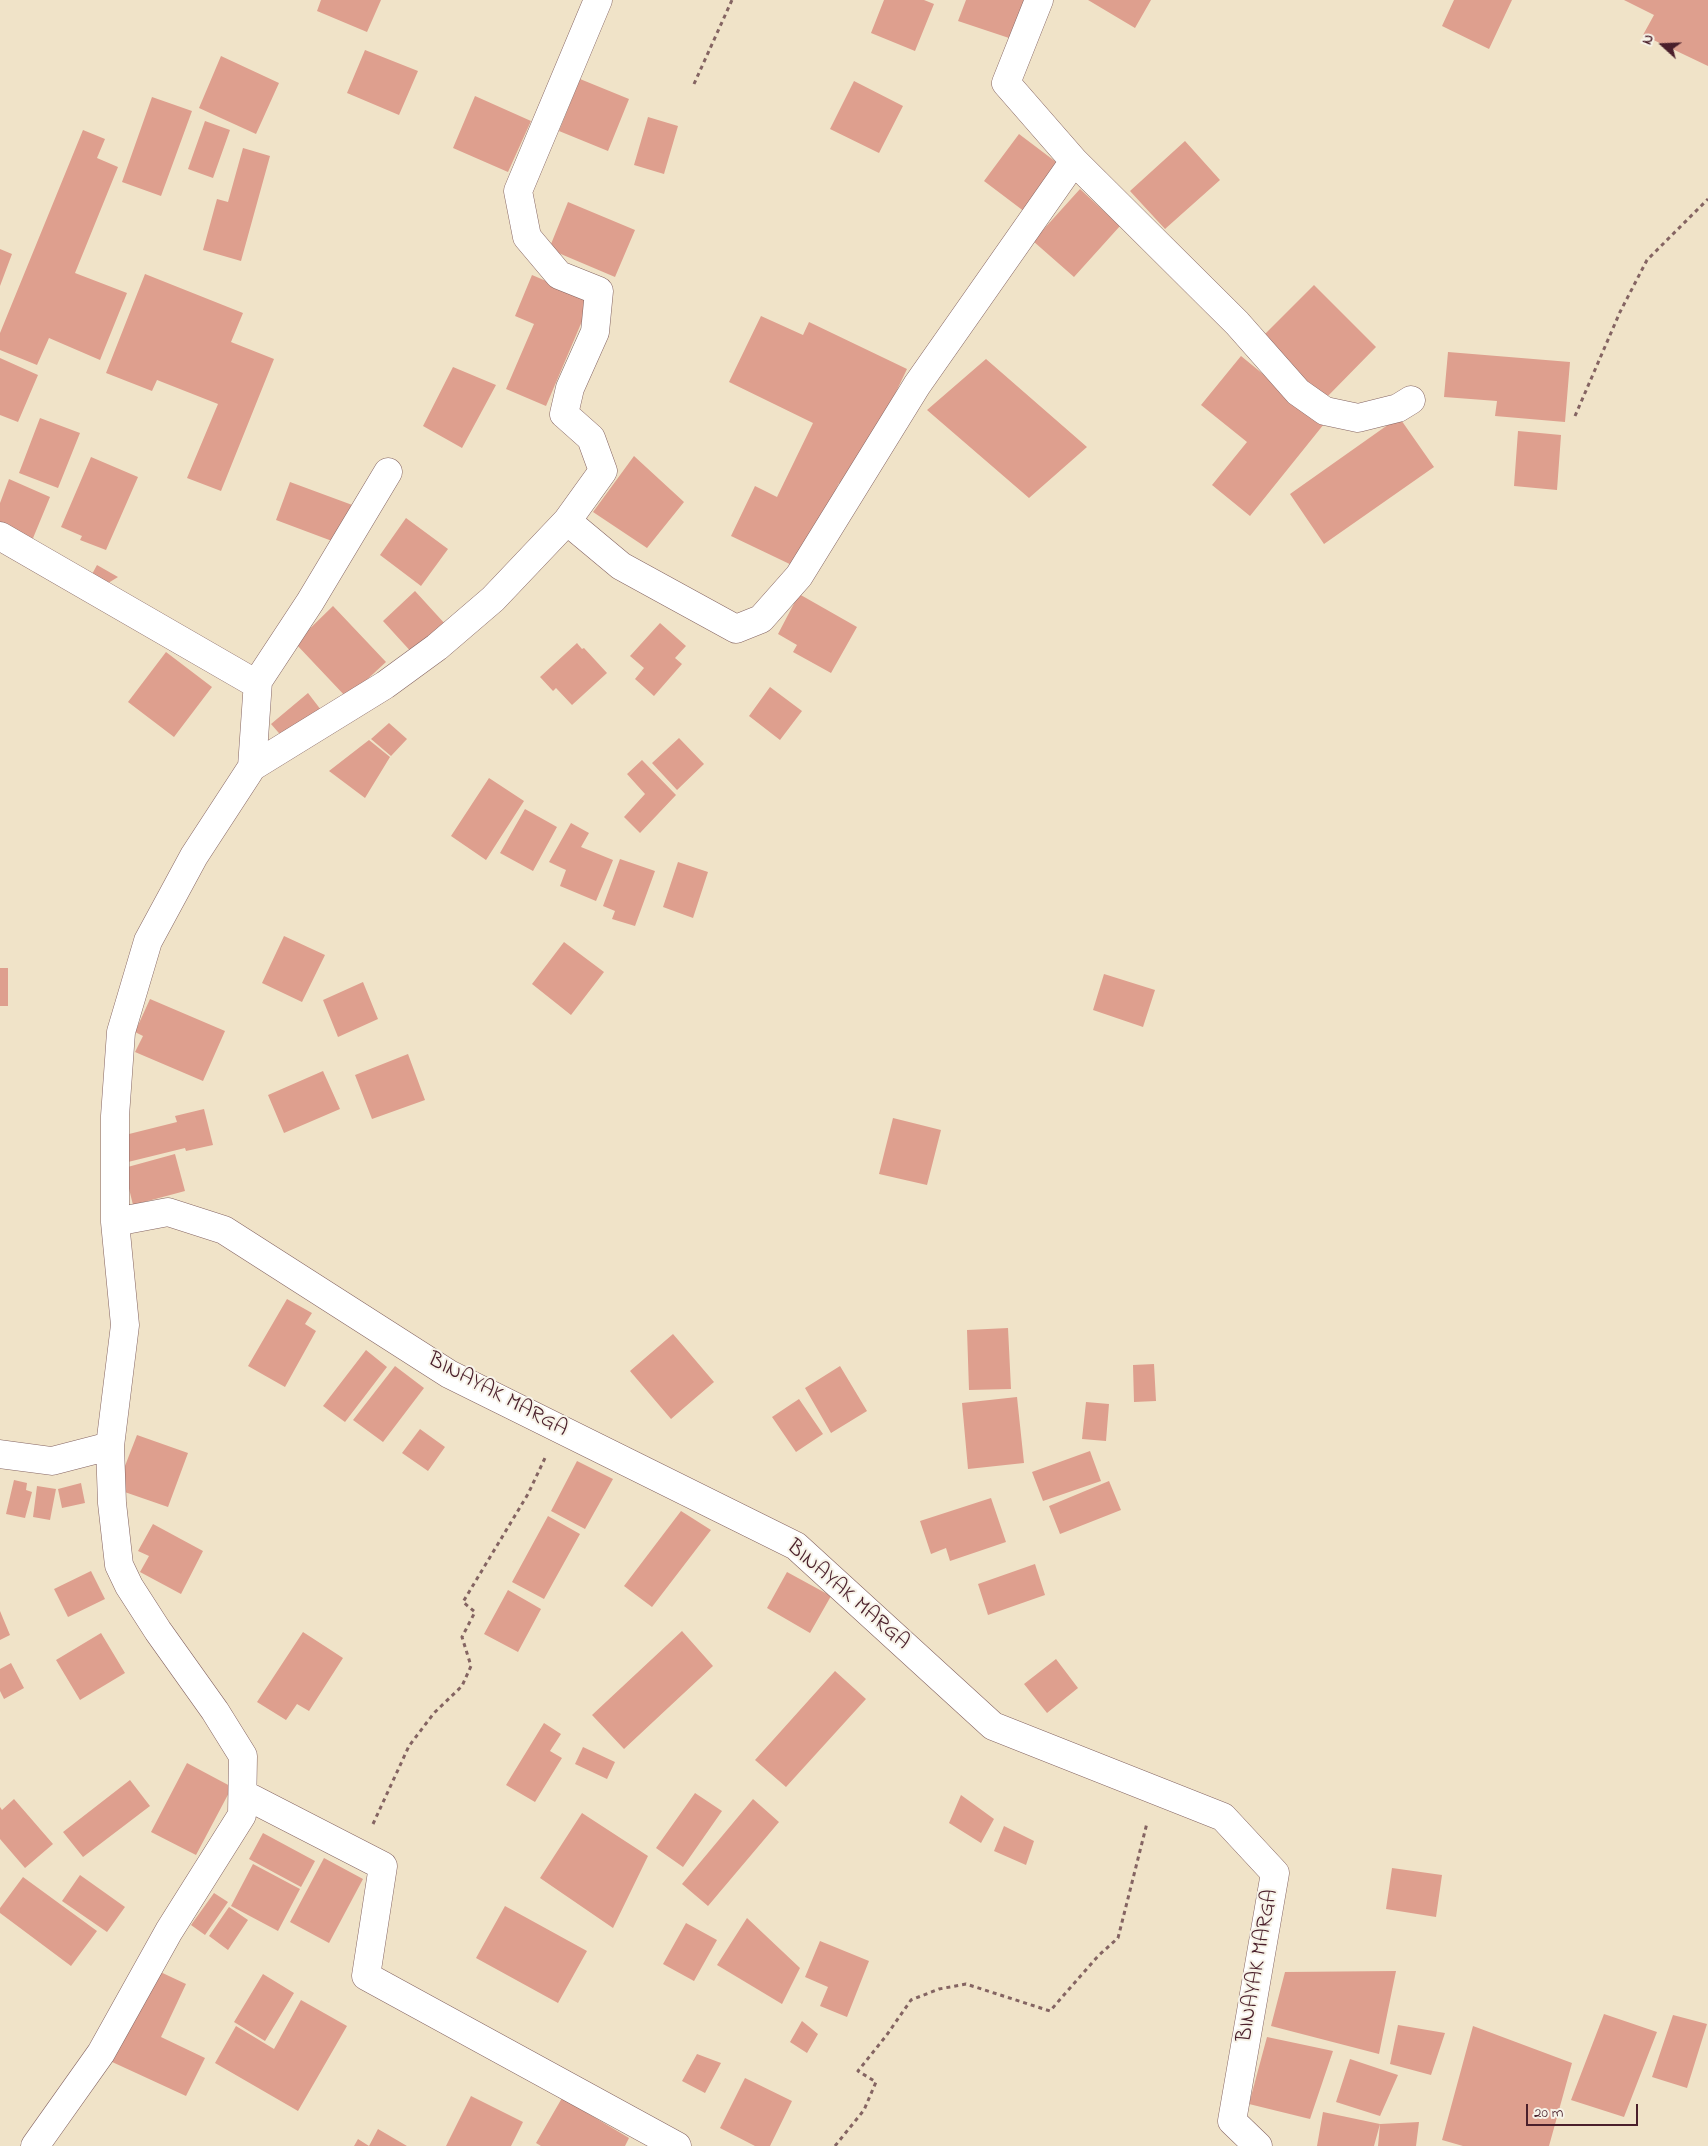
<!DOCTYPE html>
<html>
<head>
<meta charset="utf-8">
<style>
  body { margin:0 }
  #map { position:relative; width:1708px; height:2146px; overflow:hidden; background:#f0e3c8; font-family:"Indie Flower",sans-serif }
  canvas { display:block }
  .north { position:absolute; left:1638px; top:20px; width:50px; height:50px; -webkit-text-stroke:4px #f7f3e8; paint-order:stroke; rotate:290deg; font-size:14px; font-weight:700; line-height:20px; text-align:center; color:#4a1f2b }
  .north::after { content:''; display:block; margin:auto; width:18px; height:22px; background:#4a1f2b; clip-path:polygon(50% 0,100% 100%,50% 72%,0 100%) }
  .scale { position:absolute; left:1526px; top:2104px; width:112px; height:22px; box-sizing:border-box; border:2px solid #4a1f2b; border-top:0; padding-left:6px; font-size:15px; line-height:18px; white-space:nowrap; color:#4a1f2b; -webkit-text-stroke:4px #f7f3e8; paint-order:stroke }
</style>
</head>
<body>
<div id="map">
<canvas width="1708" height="2146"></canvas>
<div class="north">N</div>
<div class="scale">20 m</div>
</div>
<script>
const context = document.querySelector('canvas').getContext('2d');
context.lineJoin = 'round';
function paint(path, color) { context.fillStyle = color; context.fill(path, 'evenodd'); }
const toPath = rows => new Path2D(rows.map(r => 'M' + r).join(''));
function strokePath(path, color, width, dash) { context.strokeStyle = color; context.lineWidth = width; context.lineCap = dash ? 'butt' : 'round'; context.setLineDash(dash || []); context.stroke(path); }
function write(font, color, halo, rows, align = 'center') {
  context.font = font + ' "Indie Flower",sans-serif'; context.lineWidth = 4; context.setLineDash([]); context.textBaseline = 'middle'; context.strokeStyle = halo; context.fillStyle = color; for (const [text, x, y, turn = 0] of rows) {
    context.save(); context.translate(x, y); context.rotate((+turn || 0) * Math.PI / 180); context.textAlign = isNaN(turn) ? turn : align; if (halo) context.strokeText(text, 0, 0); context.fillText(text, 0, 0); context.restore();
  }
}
paint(toPath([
  [321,0,381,0,367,32,317,11],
  [884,0,924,0,934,4,915,51,871,33],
  [966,0,1029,0,1015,40,958,21],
  [1088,0,1151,0,1135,28],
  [1454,0,1512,0,1489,49,1442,26],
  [1624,0,1708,0,1708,66,1643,35,1654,15],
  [365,50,418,71,399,115,347,93],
  [221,56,279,83,256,134,199,108],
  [580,79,629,99,608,151,559,131],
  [854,81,903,106,879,153,830,129],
  [475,96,531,121,508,172,453,148],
  [152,97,192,111,161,196,122,182],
  [648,117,678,126,664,174,634,165],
  [205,121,230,130,213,178,188,169],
  [83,130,105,139,97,158,118,167,75,273,127,293,100,360,49,338,37,365,0,350,0,333],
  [1019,134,1060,165,1025,212,984,181],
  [1185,141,1220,180,1165,229,1130,191],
  [243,148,270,156,241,261,203,250,217,199,228,202],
  [1080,189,1120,226,1074,277,1033,241],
  [568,202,635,230,615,277,549,249],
  [0,249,12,254,0,286],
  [145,274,243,313,231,342,274,359,221,491,187,478,218,404,157,380,152,391,106,373],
  [532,275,591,300,546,406,506,389,534,324,515,316],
  [1314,285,1376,347,1324,400,1261,338],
  [761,316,803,335,809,322,907,369,850,488,839,483,798,568,731,536,755,486,777,497,813,423,729,382],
  [1448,352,1570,362,1565,422,1495,416,1497,401,1444,397],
  [1241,356,1324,424,1250,516,1212,485,1247,442,1201,405],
  [0,358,38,375,18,422,0,415],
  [986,359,1087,447,1029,498,927,410],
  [453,367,496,385,462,448,423,426],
  [1399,417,1434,467,1324,544,1290,494],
  [40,418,80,433,58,488,19,473],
  [1518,431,1561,435,1557,490,1514,486],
  [634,456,684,502,647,548,593,512],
  [91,457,138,477,106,550,80,540,82,536,61,527],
  [9,479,50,497,31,543,0,524,0,503],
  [290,482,355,506,340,544,276,520],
  [406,518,448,549,421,586,380,555],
  [97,565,118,577,105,585,91,576],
  [415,591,446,625,414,655,383,621],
  [799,594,857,627,831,673,793,652,797,645,778,634],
  [333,606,386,662,347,698,295,643],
  [660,623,686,646,675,658,682,664,654,696,635,679,644,668,630,656],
  [577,643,582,649,584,648,607,673,572,705,556,688,553,691,540,677],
  [166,652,212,687,174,737,128,702],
  [770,687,802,711,780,740,749,716],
  [308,693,321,710,285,740,271,724],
  [389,723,407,739,391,756,371,739],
  [679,738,704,764,677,790,652,763],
  [369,740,390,757,365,798,329,771],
  [642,760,676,795,640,833,624,817,645,794,627,774],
  [489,778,524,801,486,860,451,836],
  [525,809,557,827,533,871,500,853],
  [571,823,589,833,581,847,613,860,596,901,560,886,566,870,549,862],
  [620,859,655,871,635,926,612,919,615,911,603,906],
  [678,862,708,872,693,918,663,907],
  [284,936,325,955,302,1002,262,983],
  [564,942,604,972,571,1015,532,984],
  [0,968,8,968,8,1006,0,1006],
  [1104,974,1155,990,1143,1027,1093,1010],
  [363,982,378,1019,338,1037,323,1000],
  [150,999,225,1031,203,1081,135,1052,143,1036,135,1032],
  [408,1054,425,1100,372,1119,355,1075],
  [323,1071,340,1109,284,1133,268,1095],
  [204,1109,213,1145,186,1151,185,1148,128,1162,121,1136,177,1122,175,1116],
  [893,1118,941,1130,927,1185,879,1174],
  [175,1154,185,1191,133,1205,124,1168],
  [287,1299,312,1313,305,1324,316,1331,285,1387,248,1366],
  [1008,1328,1011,1389,969,1390,967,1330],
  [673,1334,714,1382,671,1419,630,1371],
  [366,1350,387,1367,345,1422,323,1406],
  [1154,1364,1156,1401,1134,1402,1133,1365],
  [395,1366,424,1388,383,1442,353,1420],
  [840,1366,867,1411,831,1433,805,1388],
  [1017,1397,1024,1463,968,1469,962,1403],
  [799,1399,823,1434,796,1452,772,1417],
  [1086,1402,1109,1404,1106,1441,1082,1439],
  [420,1429,445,1447,428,1471,402,1453],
  [137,1435,188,1453,168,1507,116,1489],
  [1090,1451,1101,1481,1043,1501,1032,1472],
  [577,1461,613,1479,585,1529,551,1511],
  [14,1480,27,1483,26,1490,32,1492,25,1518,6,1514],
  [1109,1481,1121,1510,1060,1534,1049,1506],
  [81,1483,85,1503,62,1508,58,1489],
  [37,1486,56,1489,50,1520,33,1517],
  [991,1498,1006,1542,950,1561,946,1548,931,1554,920,1521],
  [681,1511,711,1530,652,1607,624,1586],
  [548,1516,580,1534,544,1599,512,1582],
  [153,1524,203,1551,181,1594,140,1572,149,1556,138,1551],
  [1035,1564,1045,1595,988,1615,978,1584],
  [91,1571,105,1599,68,1617,54,1589],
  [787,1572,831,1596,810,1633,767,1608],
  [508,1590,541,1609,518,1652,484,1634],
  [0,1611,10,1635,0,1640],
  [682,1631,713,1666,624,1749,592,1715],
  [303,1632,343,1658,309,1711,297,1704,286,1720,257,1702],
  [101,1633,125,1673,80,1700,56,1660],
  [1056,1659,1078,1688,1047,1713,1024,1684],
  [11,1663,24,1688,4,1699,0,1691,0,1669],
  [835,1671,866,1699,786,1787,755,1760],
  [544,1723,561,1734,550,1751,562,1758,535,1802,506,1785],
  [583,1747,615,1762,607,1779,575,1764],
  [187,1763,232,1787,196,1855,151,1832],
  [130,1780,150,1806,83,1857,63,1832],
  [695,1793,722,1811,683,1867,656,1848],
  [961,1795,994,1819,981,1843,949,1823],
  [14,1799,53,1844,25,1868,0,1839,0,1807,2,1810],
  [753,1799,779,1822,708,1906,682,1884],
  [582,1813,648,1856,613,1928,540,1878],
  [1004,1826,1034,1841,1026,1865,994,1851],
  [263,1833,315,1861,301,1887,249,1859],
  [324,1858,363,1879,329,1943,290,1922],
  [253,1864,300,1889,278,1931,231,1906],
  [1392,1868,1442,1875,1436,1917,1386,1909],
  [80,1875,125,1907,107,1932,62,1901],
  [23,1877,97,1931,71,1966,0,1913,0,1908],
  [214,1893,228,1902,205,1935,191,1925],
  [505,1906,587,1951,558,2003,476,1958],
  [229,1907,248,1920,228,1950,209,1936],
  [747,1918,800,1968,782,2004,717,1965],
  [686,1923,717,1940,694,1981,663,1964],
  [820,1941,869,1961,847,2017,820,2006,828,1987,805,1977],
  [154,1969,186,1984,161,2037,205,2058,186,2096,110,2061],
  [1396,1971,1379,2054,1271,2026,1285,1972],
  [263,1974,294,1993,265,2041,234,2022],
  [301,2000,347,2026,298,2111,215,2063,236,2026,274,2049],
  [1604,2014,1657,2032,1624,2117,1571,2100],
  [1673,2015,1707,2024,1687,2088,1652,2077],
  [802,2021,818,2034,807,2053,790,2042],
  [1398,2025,1445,2033,1431,2075,1390,2064],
  [1473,2026,1572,2063,1549,2146,1463,2146,1442,2140],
  [1267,2037,1333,2051,1310,2119,1249,2104],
  [697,2054,721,2063,705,2093,682,2081],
  [1350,2059,1398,2075,1380,2116,1336,2102],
  [745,2078,792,2101,770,2146,755,2146,720,2128],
  [471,2096,523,2122,511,2146,446,2146],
  [562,2098,629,2138,625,2146,541,2146,536,2143],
  [1323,2112,1380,2124,1419,2122,1416,2146,1378,2146,1380,2124,1374,2146,1317,2146],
  [378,2129,407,2146,354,2146,358,2139,369,2146]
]), '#de9f8e');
const minor = toPath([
  [1039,0,1006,83,1074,161,1237,323,1298,392,1325,411,1358,418,1398,408,1411,400],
  [567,521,621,566,736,629,761,619,799,576,917,385,1074,161],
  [0,536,253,682,258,681,252,767],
  [258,681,310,602,388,472],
  [115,1222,168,1212,224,1230,449,1374,796,1546,993,1726,1223,1817,1275,1873,1232,2121,1258,2146],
  [0,1454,52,1461,110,1446],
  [243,1794,383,1866,366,1976,677,2146],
  [35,2146,101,2053,169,1931,242,1815,243,1756,215,1711,158,1631,129,1586,119,1565,112,1503,110,1446,125,1325,115,1222,115,1116,121,1032,148,941,194,856,252,767,385,685,437,647,493,599,567,521,603,471,591,438,564,414,570,388,595,332,599,291,559,275,527,237,518,191,598,0]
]);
strokePath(minor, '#846462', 29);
strokePath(toPath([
  [694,84,732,0],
  [1575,416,1620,312,1647,260,1708,199],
  [373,1824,409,1746,434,1713,462,1686,471,1666,462,1637,475,1612,463,1602,528,1494,545,1458],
  [835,2146,864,2110,876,2082,858,2071,886,2036,911,2000,939,1989,966,1984,1050,2011,1098,1956,1118,1938,1147,1823]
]), '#846462', 3, [4, 4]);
strokePath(minor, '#fff', 28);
write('22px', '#4a1f2b', '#f7f3e8', [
  ["BINAYAK MARGA",497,1396,28],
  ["BINAYAK MARGA",847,1596,41],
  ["BINAYAK MARGA",1259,1966,-80]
]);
</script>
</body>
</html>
